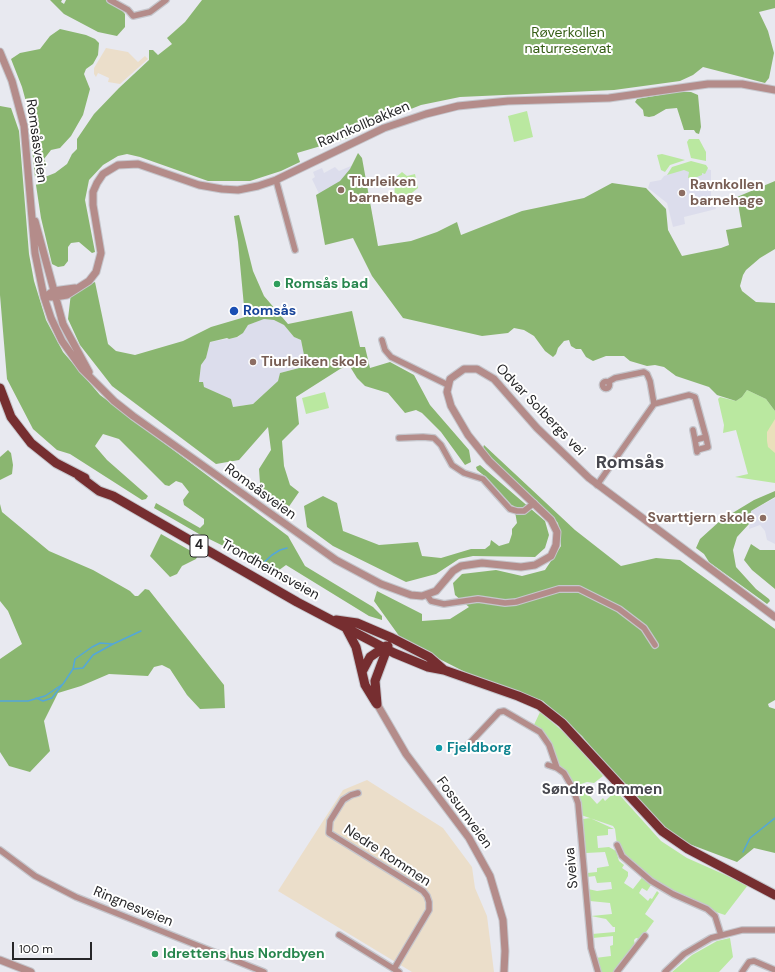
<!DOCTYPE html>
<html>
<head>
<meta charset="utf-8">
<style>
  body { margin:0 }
  #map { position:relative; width:775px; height:972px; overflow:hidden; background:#e8e9f0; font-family:"DM Sans",sans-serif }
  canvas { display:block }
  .scale { position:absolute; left:12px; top:942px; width:80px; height:18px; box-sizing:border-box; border:2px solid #262628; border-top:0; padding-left:5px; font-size:12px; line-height:14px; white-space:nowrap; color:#262628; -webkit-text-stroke:3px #fff; paint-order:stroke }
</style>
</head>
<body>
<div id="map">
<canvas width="775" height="972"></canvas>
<div class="scale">100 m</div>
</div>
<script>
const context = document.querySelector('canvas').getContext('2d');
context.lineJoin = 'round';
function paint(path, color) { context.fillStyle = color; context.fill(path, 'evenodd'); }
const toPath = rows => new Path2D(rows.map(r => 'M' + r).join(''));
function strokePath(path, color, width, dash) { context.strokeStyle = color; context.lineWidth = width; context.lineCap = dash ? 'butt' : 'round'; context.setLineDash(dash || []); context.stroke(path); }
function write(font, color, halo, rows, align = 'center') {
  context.font = font + ' "DM Sans",sans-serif'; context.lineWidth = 4; context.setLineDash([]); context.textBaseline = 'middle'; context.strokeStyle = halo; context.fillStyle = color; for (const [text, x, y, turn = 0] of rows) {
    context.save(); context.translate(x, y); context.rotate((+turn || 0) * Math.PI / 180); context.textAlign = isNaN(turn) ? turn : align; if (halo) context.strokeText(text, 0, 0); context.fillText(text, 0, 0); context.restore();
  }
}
paint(toPath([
  [106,48,128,52,138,62,145,56,148,59,120,84,108,82,109,78,98,73,96,77,94,74,94,68],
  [367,780,443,828,472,867,475,888,487,916,494,972,412,972,278,891,343,790]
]), '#ebdeca');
paint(toPath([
  [358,163,322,200,312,179,315,177,313,172,322,168,324,173,335,167,339,171],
  [690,166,711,170,711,198,713,199,716,209,684,217,685,224,673,227,667,203,648,188,650,182,661,180,664,176],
  [264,319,274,320,284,325,294,337,301,340,304,355,303,367,280,373,278,381,253,404,233,407,231,399,203,387,203,382,199,382,201,365,206,358,210,342,239,337,248,325],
  [775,498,775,544,767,540,765,531,760,525,749,529,751,511]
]), '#dcddec');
paint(toPath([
  [527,111,533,137,514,142,508,116],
  [689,139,699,139,706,152,706,161,691,158,687,142],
  [662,154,685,160,670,165,665,172,661,170,657,155],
  [691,161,706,165,708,168,705,174,702,173,702,175,697,177,688,178,689,172,684,170,667,175,672,167],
  [402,172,407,176,415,174,418,188,398,204,396,201,400,200,399,197,395,197,394,179],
  [747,390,766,399,775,411,775,483,735,477,748,474,736,430,723,433,724,425,718,399,720,397,736,401,742,397],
  [325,392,329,408,306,414,302,398],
  [540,712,566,734,603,776,594,783,587,782,572,787,561,770,552,751,533,727],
  [588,784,595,788,588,794,597,804,603,798,605,801,616,791,661,841,687,858,748,885,725,915,707,909,653,882,647,891,642,888,639,893,648,901,650,898,652,899,657,891,659,893,645,914,654,921,641,939,636,938,634,940,635,945,615,972,601,972,595,958,611,956,610,946,613,945,613,936,593,938,592,934,615,932,615,927,613,927,606,919,591,916,612,914,610,903,590,901,588,889,597,891,612,889,611,882,597,883,595,876,587,877,587,873,597,872,597,868,609,866,605,852,586,853,583,819,590,818,614,829,608,829,608,835,597,836,598,848,609,847,616,851,619,861,624,865,622,868,628,872,628,876,624,883,633,889,644,875,631,865,617,845,615,829,613,826,581,815,575,788],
  [730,938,733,957,719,972,672,972,692,955,717,941]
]), '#bae8a0');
paint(toPath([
  [50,0,62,0,61,2,64,4,66,0,113,0,125,14,125,27,117,36,98,32,64,14],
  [202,0,775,0,775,8,759,12,768,31,774,53,769,78,765,83,703,67,693,75,680,81,614,90,460,97,421,105,373,124,348,138,297,153,300,162,281,171,250,181,208,181,140,157,127,154,118,156,103,165,89,180,85,200,95,252,92,253,79,242,71,243,68,247,68,261,64,266,58,267,52,264,41,218,36,185,45,177,55,173,67,164,72,154,77,149,77,139,94,114,119,88,149,60,149,50,153,50,158,55,172,44,167,38,185,22],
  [60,29,86,35,95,39,99,43,98,55,93,64,86,69,84,74,90,89,83,115,71,136,60,148,51,150,44,159,47,165,35,177,28,109,22,87,11,59,20,53,40,49,50,36],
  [677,92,691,92,698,95,701,127,699,134,696,133,694,130,684,130,677,108,666,109,654,116,649,117,644,116,643,110,635,102,637,99],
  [0,106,11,108,19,131,29,254,34,281,46,320,63,352,100,395,288,536,305,566,373,607,382,616,382,620,369,616,286,565,275,573,266,570,265,564,259,560,254,561,199,534,154,508,156,503,200,528,204,524,204,519,184,505,183,500,189,492,182,483,176,481,169,486,165,485,119,439,103,434,95,446,107,460,148,496,146,499,142,500,70,454,57,450,33,429,7,379,0,295],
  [358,153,362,158,378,246,411,241,437,232,457,222,461,235,522,211,584,198,612,183,646,188,666,209,668,230,682,256,721,248,729,245,726,230,742,227,737,197,775,181,775,249,760,258,746,270,743,275,740,286,742,291,756,302,775,303,775,411,766,399,747,390,742,397,736,401,717,395,709,387,676,376,664,367,655,365,647,366,630,361,624,356,606,356,593,361,586,357,581,349,576,349,571,346,569,340,564,341,558,348,556,354,553,357,545,351,534,336,524,330,514,328,508,333,482,336,403,318,372,276,353,238,325,245,316,195,340,181,350,169],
  [239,215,253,271,264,296,288,324,352,311,360,347,365,347,370,368,390,362,414,375,430,405,469,450,471,462,465,465,441,432,422,413,416,410,405,413,388,393,365,386,357,378,349,365,340,369,296,397,299,424,282,441,284,466,290,485,299,492,288,508,261,497,259,469,271,450,268,427,239,460,216,464,112,386,80,345,68,319,71,293,95,282,108,344,116,351,135,355,183,341,211,327,245,317,238,242,234,216],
  [264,319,274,320,284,325,294,337,301,340,304,355,303,367,280,373,278,381,253,404,233,407,231,399,204,387,203,382,199,382,201,365,206,358,210,342,227,338,229,339,237,337,243,333,248,325],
  [484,445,575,530,621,566,656,558,680,560,775,629,775,700,768,704,769,707,775,709,775,853,754,848,737,862,676,839,629,793,582,736,543,701,467,673,402,640,374,601,377,591,422,614,422,621,450,619,469,607,455,595,453,583,462,574,496,570,522,576,545,570,561,546,558,523,482,451],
  [8,450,11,453,13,465,12,474,0,480,0,457],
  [480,465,545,521,549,535,545,548,535,557,473,556,459,559,436,574,406,582,333,546,307,527,304,506,323,496,337,503,343,531,379,545,418,542,422,556,441,558,471,549,485,549,490,545,491,540,499,546,509,543,512,534,512,529,517,523,514,506,508,504,487,478,477,470,476,467],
  [775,491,775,497,751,511,749,524,737,537,733,550,736,567,756,589,769,599,770,601,767,604,709,562,704,554,696,548,700,539,721,520,754,500],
  [0,504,2,512,49,551,93,570,130,591,135,596,138,596,145,589,149,590,224,685,225,708,200,709,187,695,170,669,162,665,154,667,148,676,109,674,81,686,58,693,44,721,50,751,30,772,9,766,0,752,0,659,22,644,8,611,0,601],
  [161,534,198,555,196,559,182,566,177,574,170,577,150,556],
  [751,544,760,550,775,550,775,589,752,570,744,560]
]), '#8ab670');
paint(toPath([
  [775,419,775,453,768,447,767,441,767,432]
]), '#eae0bb');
strokePath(toPath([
  [259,567,272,555,280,550,287,548],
  [73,669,83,668,93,655,113,644],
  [36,698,43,701,52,698,62,685],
  [0,701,28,701,45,696,63,684,73,669,75,659,92,647,100,643,113,644,141,631],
  [743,852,750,838,775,818]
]), '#54a7d9', 1.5);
const minor = toPath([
  [110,0,128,10,133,16,150,12,166,0],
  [276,180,295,250],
  [382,340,385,350,391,357,448,385],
  '602.5 385a3.5 3.5 0 1 1 7 0a3.5 3.5 0 1 1-7 0Z',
  [654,404,689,395,695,397,706,437,695,440,697,452],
  [693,430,695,440],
  [399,438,423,437,434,438,441,445,452,465,464,473,483,479,510,509,517,511,524,511,534,503],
  [697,450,708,447,706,437],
  [597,485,654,404,650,381,647,374,644,372,615,378,608,382],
  [427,595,431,601,444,604,478,599,505,603,516,602,559,589,579,589,619,609,644,628,655,645],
  [467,746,499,712,504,711,540,732,549,745,557,768],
  [548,765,557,768,564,773,572,787,578,803,591,948,598,972],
  [358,793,351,795,343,800,330,821,329,833,423,891,427,896,429,902,429,910,394,969],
  [617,845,622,856,651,881,673,894,707,909,715,916,721,935],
  [0,850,35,876,76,897,264,972],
  [339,935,399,972],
  [617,972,645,936],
  [665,972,684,954,711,938,742,930,775,930],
  [742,972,749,962,754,961,775,970]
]);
const tertiary = toPath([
  [0,52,12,81,24,126,35,253,44,297,51,318,62,341,82,369,114,401,133,416,336,560,381,584,411,595,422,596,436,591,453,571,461,566,482,563,521,567,535,565,551,556,556,545,557,532,551,520,489,461,468,435,451,406,447,392,450,379,464,369,477,369,494,379,537,428,589,478,775,617],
  [35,221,63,324,89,372],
  [49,294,53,291,75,288],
  [44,297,55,297,67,295,89,281,96,272,101,253,93,205,93,192,97,183,103,174,118,165,138,164,199,185,222,189,238,190,258,186,276,180,384,128,426,114,458,106,508,101,609,98,708,84,742,84,775,90],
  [377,704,406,754,469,838,490,876,503,920,505,951,504,972],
  [0,960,31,972]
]);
const trunk = toPath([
  [0,388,11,417,31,443,56,463,85,478],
  [79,476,99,491,113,496,297,602,394,653,428,667,444,670,518,696,539,705,562,723,662,831,688,849,775,895],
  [336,620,357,623,392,638,429,657,444,670],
  [346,628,356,647,365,685,376,703],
  [362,672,370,657,386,646],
  [377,704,375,681,388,646]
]);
strokePath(minor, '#c5c6cc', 8);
strokePath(tertiary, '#c5c6cc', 9);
strokePath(trunk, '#c5c6cc', 11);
strokePath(minor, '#b48c8a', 5.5);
strokePath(tertiary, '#b48c8a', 7);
strokePath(trunk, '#762e30', 9);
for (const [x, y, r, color] of [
  [341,190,4,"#8d6e63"],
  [682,193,4,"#8d6e63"],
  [277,284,4,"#2e9e5b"],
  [234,311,5,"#1a4fb4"],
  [253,362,4,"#8d6e63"],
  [763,518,4,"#8d6e63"],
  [439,748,4,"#0f9aa8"],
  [155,954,4,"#2e9e5b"]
]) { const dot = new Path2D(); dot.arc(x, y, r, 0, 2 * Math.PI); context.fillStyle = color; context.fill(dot); strokePath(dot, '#fff', 1.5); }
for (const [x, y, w] of [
  [199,546,18]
]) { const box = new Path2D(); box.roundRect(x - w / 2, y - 11, w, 22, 3); context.fillStyle = '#fff'; context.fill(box); strokePath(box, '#262628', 1); }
write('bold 13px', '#262628', null, [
  ["4",199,546]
]);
write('14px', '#355e15', '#fff', [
  ["Røverkollen",568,33],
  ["naturreservat",568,49]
]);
write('14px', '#262628', '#fff', [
  ["Ravnkollbakken",364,125,-23],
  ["Romsåsveien",36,141,82],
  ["Odvar Solbergs vei",540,410,46],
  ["Romsåsveien",260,492,36],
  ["Trondheimsveien",270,570,29],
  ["Fossumveien",464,813,54],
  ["Nedre Rommen",387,856,33],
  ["Sveiva",572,868,-95],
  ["Ringnesveien",133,907,22]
]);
write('bold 14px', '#785e54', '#fff', [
  ["Tiurleiken",349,182],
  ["barnehage",349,198],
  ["Ravnkollen",690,185],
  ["barnehage",690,201],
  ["Tiurleiken skole",261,362],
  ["Svarttjern skole",755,518,"right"]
], 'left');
write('bold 14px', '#27864d', '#fff', [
  ["Romsås bad",285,284],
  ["Idrettens hus Nordbyen",163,954]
], 'left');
write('bold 14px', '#164399', '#fff', [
  ["Romsås",243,311]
], 'left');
write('bold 14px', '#0d838f', '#fff', [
  ["Fjeldborg",447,748]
], 'left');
write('bold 15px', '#47474e', '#fff', [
  ["Søndre Rommen",602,790]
]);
write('bold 18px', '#47474e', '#fff', [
  ["Romsås",630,463]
]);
</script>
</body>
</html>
